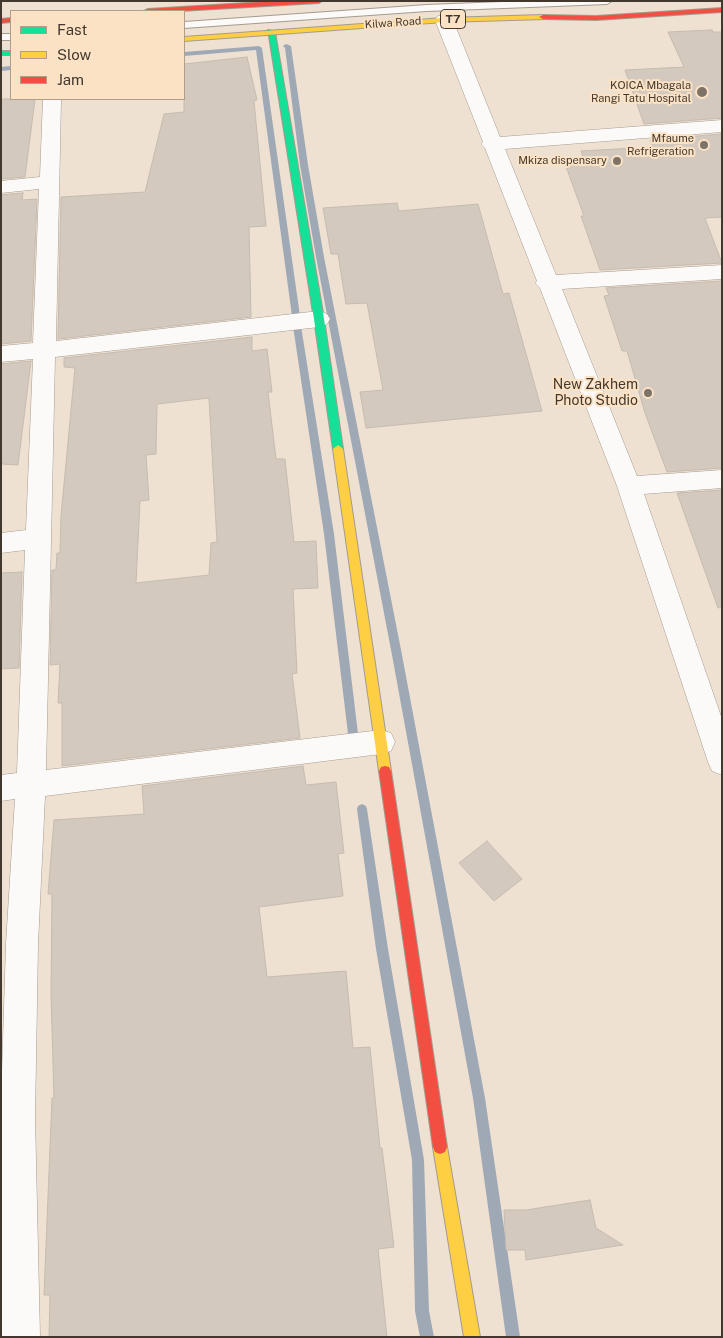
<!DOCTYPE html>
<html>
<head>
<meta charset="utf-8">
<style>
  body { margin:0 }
  #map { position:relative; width:723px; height:1338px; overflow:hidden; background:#eee1d2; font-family:"Public Sans",sans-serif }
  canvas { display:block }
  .frame { position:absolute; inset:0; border:2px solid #42382d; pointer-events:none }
  .legend { position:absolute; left:10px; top:10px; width:175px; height:90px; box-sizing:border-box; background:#fbe2c5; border:1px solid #b19e88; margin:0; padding:6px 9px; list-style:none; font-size:15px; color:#42382d }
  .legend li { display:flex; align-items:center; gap:10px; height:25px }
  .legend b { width:25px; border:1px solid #b19e88 }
</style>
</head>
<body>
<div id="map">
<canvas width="723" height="1338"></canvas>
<div class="frame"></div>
<ul class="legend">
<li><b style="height:6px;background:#16e098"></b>Fast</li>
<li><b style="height:6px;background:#ffcf43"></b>Slow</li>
<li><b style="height:6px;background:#f24e42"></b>Jam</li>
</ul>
</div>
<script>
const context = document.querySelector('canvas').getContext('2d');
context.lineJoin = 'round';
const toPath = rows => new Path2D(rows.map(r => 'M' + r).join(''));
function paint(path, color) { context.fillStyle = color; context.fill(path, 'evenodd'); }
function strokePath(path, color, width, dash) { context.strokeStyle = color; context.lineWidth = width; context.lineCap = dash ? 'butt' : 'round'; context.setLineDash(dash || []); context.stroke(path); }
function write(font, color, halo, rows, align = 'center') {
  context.font = font + ' "Public Sans",sans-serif'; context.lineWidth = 4; context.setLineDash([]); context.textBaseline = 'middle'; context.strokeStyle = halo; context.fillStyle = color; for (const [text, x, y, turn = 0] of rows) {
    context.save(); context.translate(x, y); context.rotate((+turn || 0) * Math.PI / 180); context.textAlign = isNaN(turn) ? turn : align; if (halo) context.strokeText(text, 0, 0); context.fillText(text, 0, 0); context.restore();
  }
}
paint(toPath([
  [286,44,291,46,308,165,324,257,402,655,485,1098,520,1337,506,1337,473,1098,392,655,316,257,300,165,285,48,283,46,286,44],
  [259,46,262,48,300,316,296,319,292,316,256,50,184,56,184,52,259,46],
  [11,66,11,70,1,71,1,67,11,66],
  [297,323,301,326,334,534,359,742,358,745,354,747,350,745,349,742,324,534,293,326,297,323],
  [362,804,366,806,367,809,388,949,424,1160,429,1311,434,1337,420,1337,415,1311,412,1160,376,949,357,809,358,806,362,804]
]), '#9ea9b5');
const building = toPath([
  [712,30,713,32,722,32,722,118,644,124,625,70,684,67,668,32,712,30],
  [247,57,257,100,254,101,266,226,249,227,251,317,58,339,61,197,145,192,164,114,184,112,184,64,247,57],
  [1,99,35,99,25,177,1,179,1,99],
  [722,134,722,217,705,218,722,263,600,270,581,216,584,216,564,161,584,160,581,151,653,147,650,140,722,134],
  [23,193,22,200,37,199,31,341,1,344,1,195,23,193],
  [397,203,399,211,478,204,503,294,509,293,542,411,366,428,360,392,383,390,367,303,346,304,338,254,331,254,323,208,397,203],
  [722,281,722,468,667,472,645,413,627,351,622,351,604,296,609,295,606,288,722,281],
  [252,337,252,351,267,349,272,392,268,392,276,459,285,459,294,542,316,541,318,588,293,589,297,673,292,674,300,738,62,766,62,703,58,703,60,664,50,665,52,570,56,570,57,553,60,553,61,516,75,368,64,367,64,358,252,337],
  [209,398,217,542,211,543,209,575,136,583,140,501,149,500,146,455,156,454,157,404,209,398],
  [31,361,18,465,1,464,1,364,31,361],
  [722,490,722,607,718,608,677,493,722,490],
  [22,572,19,668,1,669,1,573,22,572],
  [303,766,306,785,336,782,344,853,338,854,343,896,259,907,267,977,346,971,353,1048,370,1047,380,1148,382,1148,394,1247,378,1249,387,1337,49,1337,50,1295,44,1295,52,1098,54,1098,51,994,52,894,48,894,54,820,144,814,142,786,303,766],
  [487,841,522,879,494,901,459,863,487,841],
  [590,1200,596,1228,623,1245,526,1260,525,1250,506,1250,504,1210,526,1210,590,1200]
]);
paint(building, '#d4c9be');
strokePath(building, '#c5bbaf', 1);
const lane = toPath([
  [527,1,612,1,607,4,427,11,184,28,184,22,427,5,527,1],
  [1,34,11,34,11,40,1,40,1,34]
]);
const street = toPath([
  [444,15,450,16,453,20,500,137,722,120,722,132,505,149,556,275,722,265,722,279,562,289,637,476,722,470,722,488,644,494,722,719,722,775,712,771,708,762,617,486,540,288,535,283,537,281,485,148,481,144,483,142,435,20,438,16,444,15],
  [43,99,61,99,56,341,319,311,327,314,330,319,327,324,319,327,55,357,46,770,381,730,391,733,395,742,391,751,381,754,45,796,38,944,35,1117,40,1337,2,1337,1,1104,6,944,15,799,1,801,1,775,17,773,25,550,1,553,1,533,26,530,33,359,1,362,1,346,33,343,39,189,1,193,1,181,40,177,43,99]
]);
const fast = toPath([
  [268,30,275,32,324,319,343,449,338,453,333,449,314,319,268,30],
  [1,51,11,51,11,55,1,55,1,51]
]);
const slow = toPath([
  [543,15,546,15,546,19,444,22,184,41,184,37,444,18,543,15],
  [338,445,343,449,391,771,389,775,385,776,381,775,379,771,333,449,338,445],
  [440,1140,445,1142,447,1147,480,1337,464,1337,433,1147,435,1142,440,1140]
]);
const jam = toPath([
  [278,1,322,1,319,3,180,11,144,11,148,9,278,1],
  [722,8,722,12,596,20,543,19,539,17,543,15,596,16,722,8],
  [11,18,11,22,1,23,1,19,11,18],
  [385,766,389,767,391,771,447,1147,445,1152,440,1154,435,1152,433,1147,379,771,381,767,385,766]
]);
strokePath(lane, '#a59b8f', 2);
strokePath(street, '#a59b8f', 1);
strokePath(fast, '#a59b8f', 2);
strokePath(slow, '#a59b8f', 2);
strokePath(jam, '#a59b8f', 2);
paint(lane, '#fcfaf8');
paint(street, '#fcfaf8');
paint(fast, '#16e098');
paint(slow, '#ffcf43');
paint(jam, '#f24e42');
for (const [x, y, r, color] of [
  [702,92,6,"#7e7367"],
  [704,145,5,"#7e7367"],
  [617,161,5,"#7e7367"],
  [648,393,5,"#7e7367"]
]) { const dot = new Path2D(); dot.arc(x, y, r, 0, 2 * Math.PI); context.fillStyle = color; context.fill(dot); strokePath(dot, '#fbe2c5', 2); }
write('11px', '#42382d', '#fbe2c5', [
  ["Kilwa Road",393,23,-4]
]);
write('11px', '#42382d', '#fbe2c5', [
  ["KOICA Mbagala",691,86],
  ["Rangi Tatu Hospital",691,99],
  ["Mfaume",694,139],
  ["Refrigeration",694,152],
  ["Mkiza dispensary",607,161]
], 'right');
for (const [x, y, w] of [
  [453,19,25]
]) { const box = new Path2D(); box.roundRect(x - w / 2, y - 9.5, w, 19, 4); context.fillStyle = '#fbe2c5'; context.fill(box); strokePath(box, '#42382d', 1); }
write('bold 12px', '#42382d', null, [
  ["T7",453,19]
]);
write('14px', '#42382d', '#fbe2c5', [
  ["New Zakhem",638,385],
  ["Photo Studio",638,401]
], 'right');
</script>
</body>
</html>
